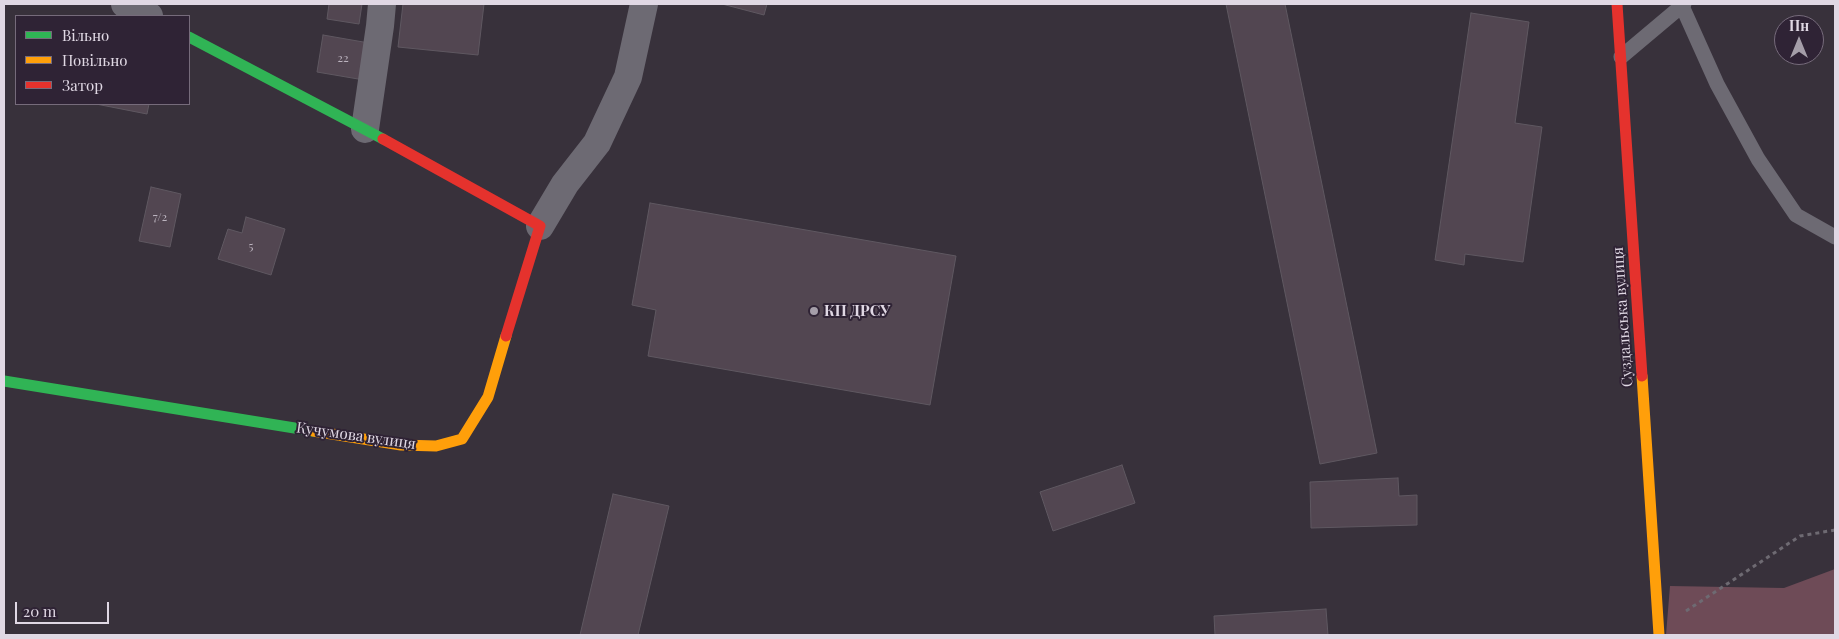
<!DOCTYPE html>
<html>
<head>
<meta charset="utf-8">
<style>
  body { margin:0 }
  #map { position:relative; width:1839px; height:639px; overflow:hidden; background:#38313b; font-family:"Playfair Display",serif }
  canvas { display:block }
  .frame { position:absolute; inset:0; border:5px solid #e0d8e4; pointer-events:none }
  .legend { position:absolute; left:15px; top:15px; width:175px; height:90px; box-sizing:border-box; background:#2f2335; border:1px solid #766b7b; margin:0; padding:6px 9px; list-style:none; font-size:15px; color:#e0d8e4 }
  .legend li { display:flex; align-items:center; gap:10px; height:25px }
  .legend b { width:25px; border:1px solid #766b7b }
  .north { position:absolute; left:1774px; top:15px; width:50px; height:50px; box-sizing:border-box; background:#2f2335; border:1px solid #766b7b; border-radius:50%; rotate:0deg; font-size:14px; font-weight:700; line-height:20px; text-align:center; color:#e0d8e4 }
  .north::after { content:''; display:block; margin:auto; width:18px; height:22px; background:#a59ea9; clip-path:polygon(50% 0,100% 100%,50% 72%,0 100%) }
  .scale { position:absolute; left:15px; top:602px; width:94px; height:22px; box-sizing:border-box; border:2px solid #e0d8e4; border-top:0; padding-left:6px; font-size:15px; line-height:18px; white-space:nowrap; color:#e0d8e4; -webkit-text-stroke:4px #2f2335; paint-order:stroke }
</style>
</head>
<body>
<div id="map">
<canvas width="1839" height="639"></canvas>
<div class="frame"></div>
<ul class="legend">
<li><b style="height:6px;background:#30b455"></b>Вільно</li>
<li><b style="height:6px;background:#ff9f0a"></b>Повільно</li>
<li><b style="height:6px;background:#e5322d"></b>Затор</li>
</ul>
<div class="north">Пн</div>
<div class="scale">20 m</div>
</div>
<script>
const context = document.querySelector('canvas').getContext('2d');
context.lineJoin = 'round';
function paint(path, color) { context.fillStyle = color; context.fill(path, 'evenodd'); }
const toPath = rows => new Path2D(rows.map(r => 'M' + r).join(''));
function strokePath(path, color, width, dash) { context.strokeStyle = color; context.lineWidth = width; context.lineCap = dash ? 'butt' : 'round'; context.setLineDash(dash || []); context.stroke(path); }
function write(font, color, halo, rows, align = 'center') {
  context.font = font + ' "Playfair Display",serif'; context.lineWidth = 4; context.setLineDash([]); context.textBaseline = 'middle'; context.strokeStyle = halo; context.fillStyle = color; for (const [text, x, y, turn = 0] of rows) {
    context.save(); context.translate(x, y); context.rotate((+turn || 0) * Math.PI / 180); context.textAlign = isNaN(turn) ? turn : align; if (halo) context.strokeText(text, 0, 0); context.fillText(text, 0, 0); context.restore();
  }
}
paint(toPath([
  [1835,569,1835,635,1666,635,1670,586,1784,588]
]), '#6e4b57');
const building = toPath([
  [329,4,362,4,359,24,327,19,329,4],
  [403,4,484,4,478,55,398,47,403,4],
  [722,4,767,4,764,15,722,4],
  [1226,4,1285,4,1377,453,1320,464,1226,4],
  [1471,13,1529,22,1515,123,1542,127,1523,262,1465,254,1464,265,1435,260,1471,13],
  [323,35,369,43,364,80,317,72,323,35],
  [96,104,149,104,147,114,96,104],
  [151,187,181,194,170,247,139,241,151,187],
  [650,203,956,256,930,405,648,356,656,310,632,305,650,203],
  [246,217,285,229,271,275,218,259,228,229,242,233,246,217],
  [1122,465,1135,503,1053,531,1040,492,1122,465],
  [1398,478,1399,496,1417,495,1417,525,1311,528,1310,482,1398,478],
  [613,494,669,506,638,635,580,635,613,494],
  [1326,609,1328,635,1215,635,1214,616,1326,609]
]);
paint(building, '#524651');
strokePath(building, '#5f5861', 1);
strokePath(toPath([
  [1686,611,1800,536,1835,530]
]), '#6e6a72', 3, [4, 4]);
strokePath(toPath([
  [1682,6,1717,84,1758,159,1796,215,1835,237],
  [1621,57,1684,4]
]), '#6d6a73', 15);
strokePath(toPath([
  [125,4,149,16],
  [365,129,380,26,382,4],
  [540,226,565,184,597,143,628,77,644,4]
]), '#6d6a73', 28);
strokePath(toPath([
  [189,37,383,139],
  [4,381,313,431]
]), '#30b455', 11);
strokePath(toPath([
  [1642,376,1659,635],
  [313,431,401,445,436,446,462,439,488,397,506,336]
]), '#ff9f0a', 11);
strokePath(toPath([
  [1617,4,1642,376],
  [383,139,540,226,506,336]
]), '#e5322d', 11);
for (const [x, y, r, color] of [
  [814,311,5,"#a59ea9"]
]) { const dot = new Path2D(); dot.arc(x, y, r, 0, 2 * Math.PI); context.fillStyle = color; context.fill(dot); strokePath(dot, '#2f2335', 2); }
write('12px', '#bcb4bf', null, [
  ["22",343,58],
  ["7/2",160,217],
  ["5",251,246]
]);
write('bold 15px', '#e0d8e4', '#2f2335', [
  ["КП ДРСУ",824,311]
], 'left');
write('15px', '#e0d8e4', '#2f2335', [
  ["Суздальська вулиця",1623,317,-94],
  ["Кучумова вулиця",356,436,8]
]);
</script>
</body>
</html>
